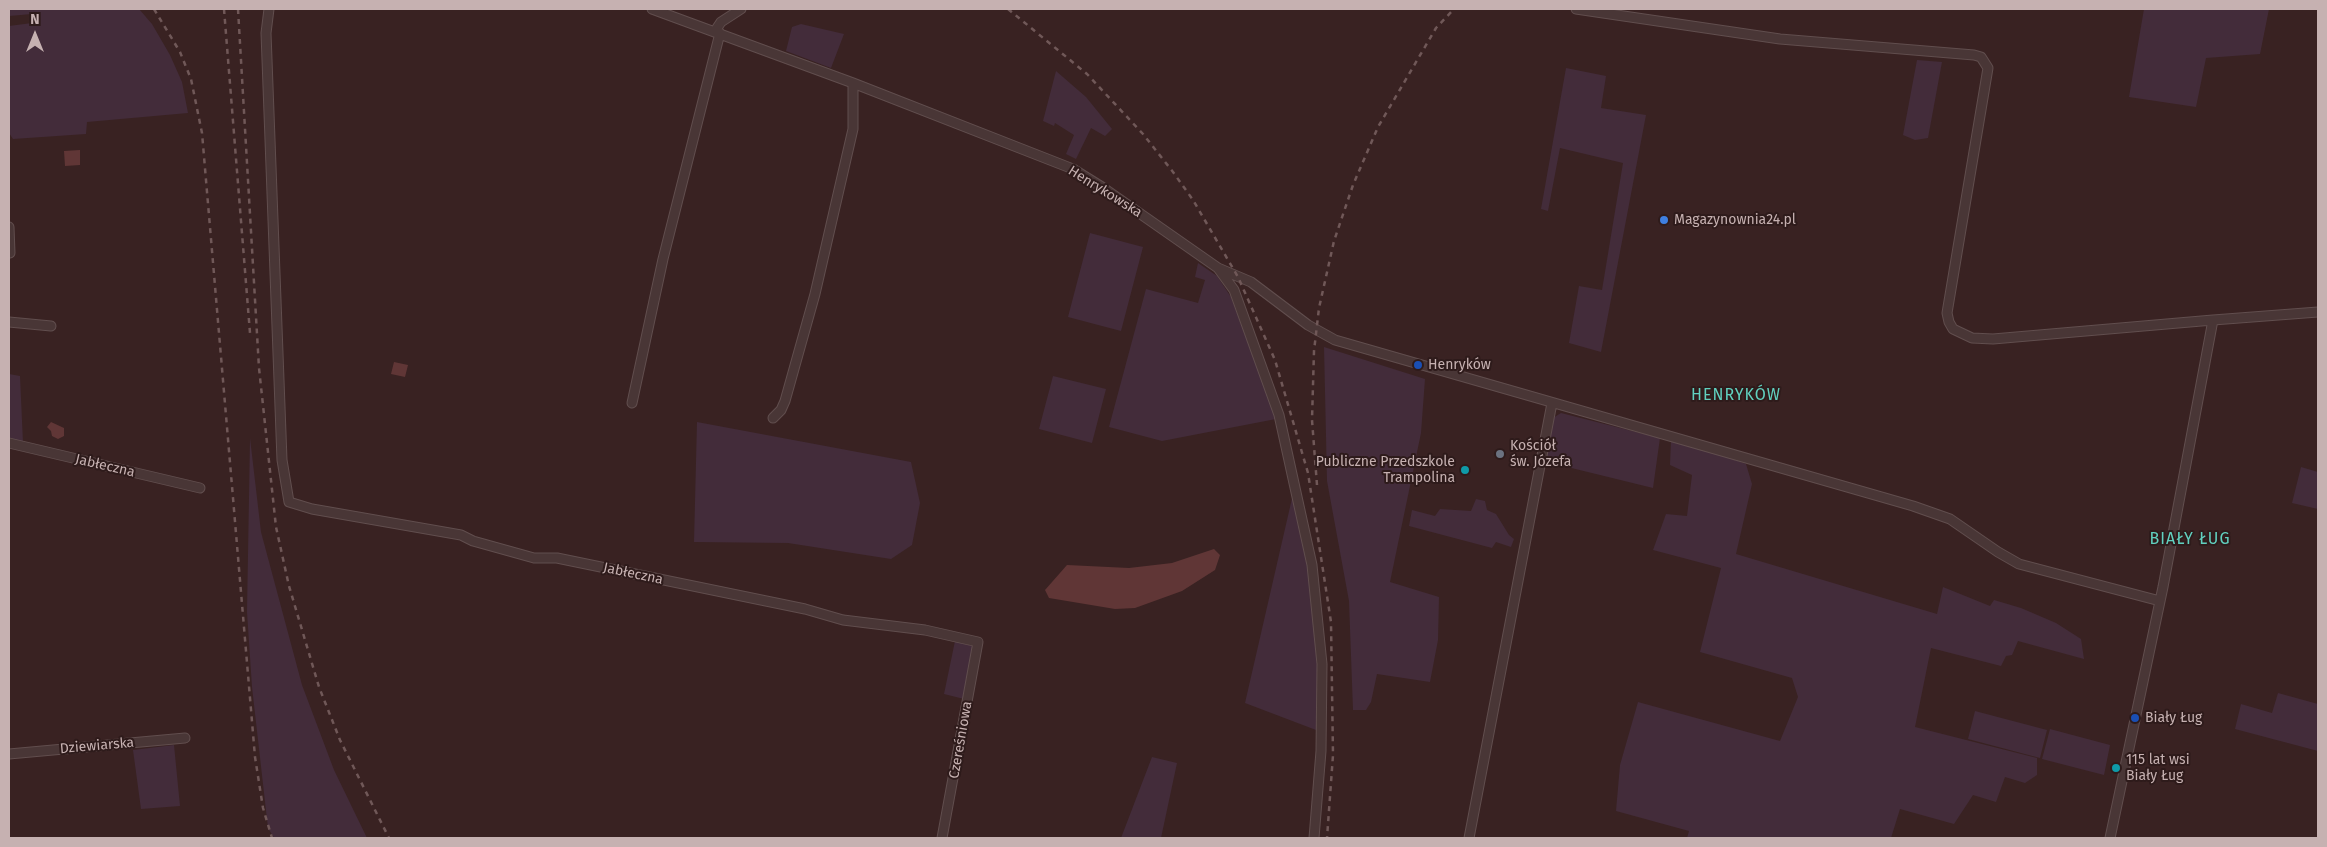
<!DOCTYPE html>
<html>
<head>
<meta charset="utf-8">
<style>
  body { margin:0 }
  #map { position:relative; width:2327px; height:847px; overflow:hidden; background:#392222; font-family:"Fira Sans",sans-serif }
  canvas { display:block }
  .frame { position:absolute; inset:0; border:10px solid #c6b1b1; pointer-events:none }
  .north { position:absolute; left:10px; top:10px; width:50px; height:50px; -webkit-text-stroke:4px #2e1b1b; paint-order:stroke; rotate:0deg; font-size:14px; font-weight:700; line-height:20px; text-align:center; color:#c6b1b1 }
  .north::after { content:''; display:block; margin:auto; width:18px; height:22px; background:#c6b1b1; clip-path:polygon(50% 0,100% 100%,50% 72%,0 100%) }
</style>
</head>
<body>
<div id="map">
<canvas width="2327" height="847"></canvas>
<div class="frame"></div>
<div class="north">N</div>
</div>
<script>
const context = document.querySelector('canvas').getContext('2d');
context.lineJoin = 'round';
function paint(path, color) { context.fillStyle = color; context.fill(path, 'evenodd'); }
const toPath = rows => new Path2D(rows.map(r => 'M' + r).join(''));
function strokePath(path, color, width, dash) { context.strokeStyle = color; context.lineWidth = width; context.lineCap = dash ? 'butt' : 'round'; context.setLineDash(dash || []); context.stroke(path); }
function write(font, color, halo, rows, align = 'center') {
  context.font = font + ' "Fira Sans",sans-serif'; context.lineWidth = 4; context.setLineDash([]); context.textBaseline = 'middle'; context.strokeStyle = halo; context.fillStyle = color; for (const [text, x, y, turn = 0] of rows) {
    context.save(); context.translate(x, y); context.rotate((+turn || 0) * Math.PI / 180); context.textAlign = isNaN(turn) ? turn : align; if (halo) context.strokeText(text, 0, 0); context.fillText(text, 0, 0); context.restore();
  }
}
paint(toPath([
  [9,9,139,9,152,24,170,55,182,82,188,113,87,122,86,134,13,139,9,133,9,26,32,23,32,14,9,16],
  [2144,9,2269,9,2260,54,2206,58,2196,107,2129,97],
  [801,24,844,34,831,68,786,51,792,27],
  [1917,60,1942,62,1928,138,1915,140,1903,135],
  [1566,68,1606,76,1601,108,1646,115,1601,352,1569,343,1579,286,1602,290,1623,163,1560,148,1548,211,1541,209],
  [1056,71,1086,97,1112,129,1105,136,1091,128,1076,159,1066,154,1074,135,1055,123,1054,126,1043,121],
  [1090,233,1143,247,1121,331,1068,317],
  [1198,263,1217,276,1231,297,1276,419,1162,441,1109,427,1146,289,1198,303,1205,280,1195,277],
  [1324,347,1425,379,1421,433,1390,582,1439,597,1438,640,1430,682,1377,674,1371,702,1366,710,1353,710,1349,601,1327,481],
  [9,374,20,376,23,443,9,439],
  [1053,376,1106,389,1092,443,1039,429],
  [1561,413,1660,438,1653,488,1543,461,1553,418],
  [697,422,911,462,920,503,912,545,891,559,788,543,694,542],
  [250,438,261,532,302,685,334,770,367,838,274,838,268,828,252,687,247,612],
  [1671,441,1704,448,1746,464,1752,484,1736,554,1937,614,1943,587,1990,606,1994,600,2021,608,2056,623,2081,639,2084,659,2018,641,2012,655,2006,656,2001,666,1931,648,1915,727,2037,758,2037,775,2025,783,2005,777,1996,802,1973,795,1954,824,1900,809,1891,838,1687,838,1689,831,1616,811,1620,765,1638,702,1780,741,1798,697,1792,678,1700,652,1721,568,1653,550,1666,514,1687,516,1692,475,1670,465],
  [2301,467,2318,472,2318,509,2292,503],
  [1293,494,1315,607,1319,656,1316,730,1245,703],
  [1476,499,1485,501,1487,510,1496,514,1509,535,1514,539,1511,547,1496,542,1492,548,1409,526,1412,510,1435,516,1440,509,1471,511],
  [955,641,973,646,964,699,944,694],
  [2278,693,2318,704,2318,751,2235,729,2241,704,2272,713],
  [1975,711,2047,730,2040,758,1968,739],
  [2050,729,2110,745,2104,775,2042,759],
  [174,745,180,806,141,809,133,750],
  [1152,757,1177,763,1161,838,1121,838]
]), '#432c3a');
paint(toPath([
  [80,150,80,165,65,166,64,151],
  [394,362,408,365,405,377,391,374],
  [51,422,64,428,64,436,58,439,52,436,51,431,47,427],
  [1214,549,1220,555,1215,570,1182,591,1135,608,1115,609,1049,598,1045,590,1067,565,1129,568,1172,563]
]), '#603636');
const minor = toPath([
  [269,9,266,33,282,460,289,502,312,509,461,535,473,541,534,558,557,558,805,609,843,620,925,630,978,642,942,838],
  [652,9,853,83,1073,169,1102,187,1218,268,1251,282,1308,325,1335,340,1913,506,1950,519,1998,552,2019,564,2160,601],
  [1576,9,1780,39,1974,55,1981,57,1988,68,1947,313,1949,322,1953,329,1972,338,1993,339,2213,320],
  [715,31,721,22,741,9],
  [9,227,10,253],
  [1218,268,1234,290,1279,415,1312,565,1322,664,1321,751,1314,838],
  [9,322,51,326],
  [632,403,663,259,720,33],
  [773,418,781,410,785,401,815,294,853,129,853,83],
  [9,443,200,488],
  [9,754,185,738],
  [1469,838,1552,403],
  [2110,838,2163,587,2213,320,2318,312]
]);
strokePath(minor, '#614e4e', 11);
strokePath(minor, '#493636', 9);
strokePath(toPath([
  [154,9,180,52,191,79,202,133,255,757,263,808,272,838],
  [224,9,250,333],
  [238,9,259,368,276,527,289,586,319,687,340,740,389,838],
  [1008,9,1087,74,1143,134,1173,172,1193,200,1238,277,1275,360,1308,473,1331,622,1333,755,1327,838],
  [1317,485,1312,420,1314,351,1319,308,1334,241,1353,185,1378,127,1436,28,1454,9]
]), '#705858', 2.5, [5, 5]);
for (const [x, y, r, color] of [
  [1664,220,5,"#3f7fe0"],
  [1418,365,5,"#1a4fb4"],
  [1500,454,5,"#6b7280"],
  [1465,470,5,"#0f9aa8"],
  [2135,718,5,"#1a4fb4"],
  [2116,768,5,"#0f9aa8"]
]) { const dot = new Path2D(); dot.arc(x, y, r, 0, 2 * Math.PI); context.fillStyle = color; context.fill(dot); strokePath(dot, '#2e1b1b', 2); }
write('14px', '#c6b1b1', '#2e1b1b', [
  ["Henrykowska",1105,192,32],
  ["Jabłeczna",105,466,13],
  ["Jabłeczna",633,574,12],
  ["Czereśniowa",961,740,-80],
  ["Dziewiarska",97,746,-5]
]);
write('14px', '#c6b1b1', '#2e1b1b', [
  ["Magazynownia24.pl",1674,220],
  ["Henryków",1428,365],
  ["Kościół",1510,446],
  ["św. Józefa",1510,462],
  ["Publiczne Przedszkole",1455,462,"right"],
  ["Trampolina",1455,478,"right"],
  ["Biały Ług",2145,718],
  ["115 lat wsi",2126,760],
  ["Biały Ług",2126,776]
], 'left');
context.letterSpacing = '1px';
write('16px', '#61d0bf', '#2e1b1b', [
  ["HENRYKÓW",1736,396],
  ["BIAŁY ŁUG",2190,540]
]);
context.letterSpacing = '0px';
</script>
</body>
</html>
